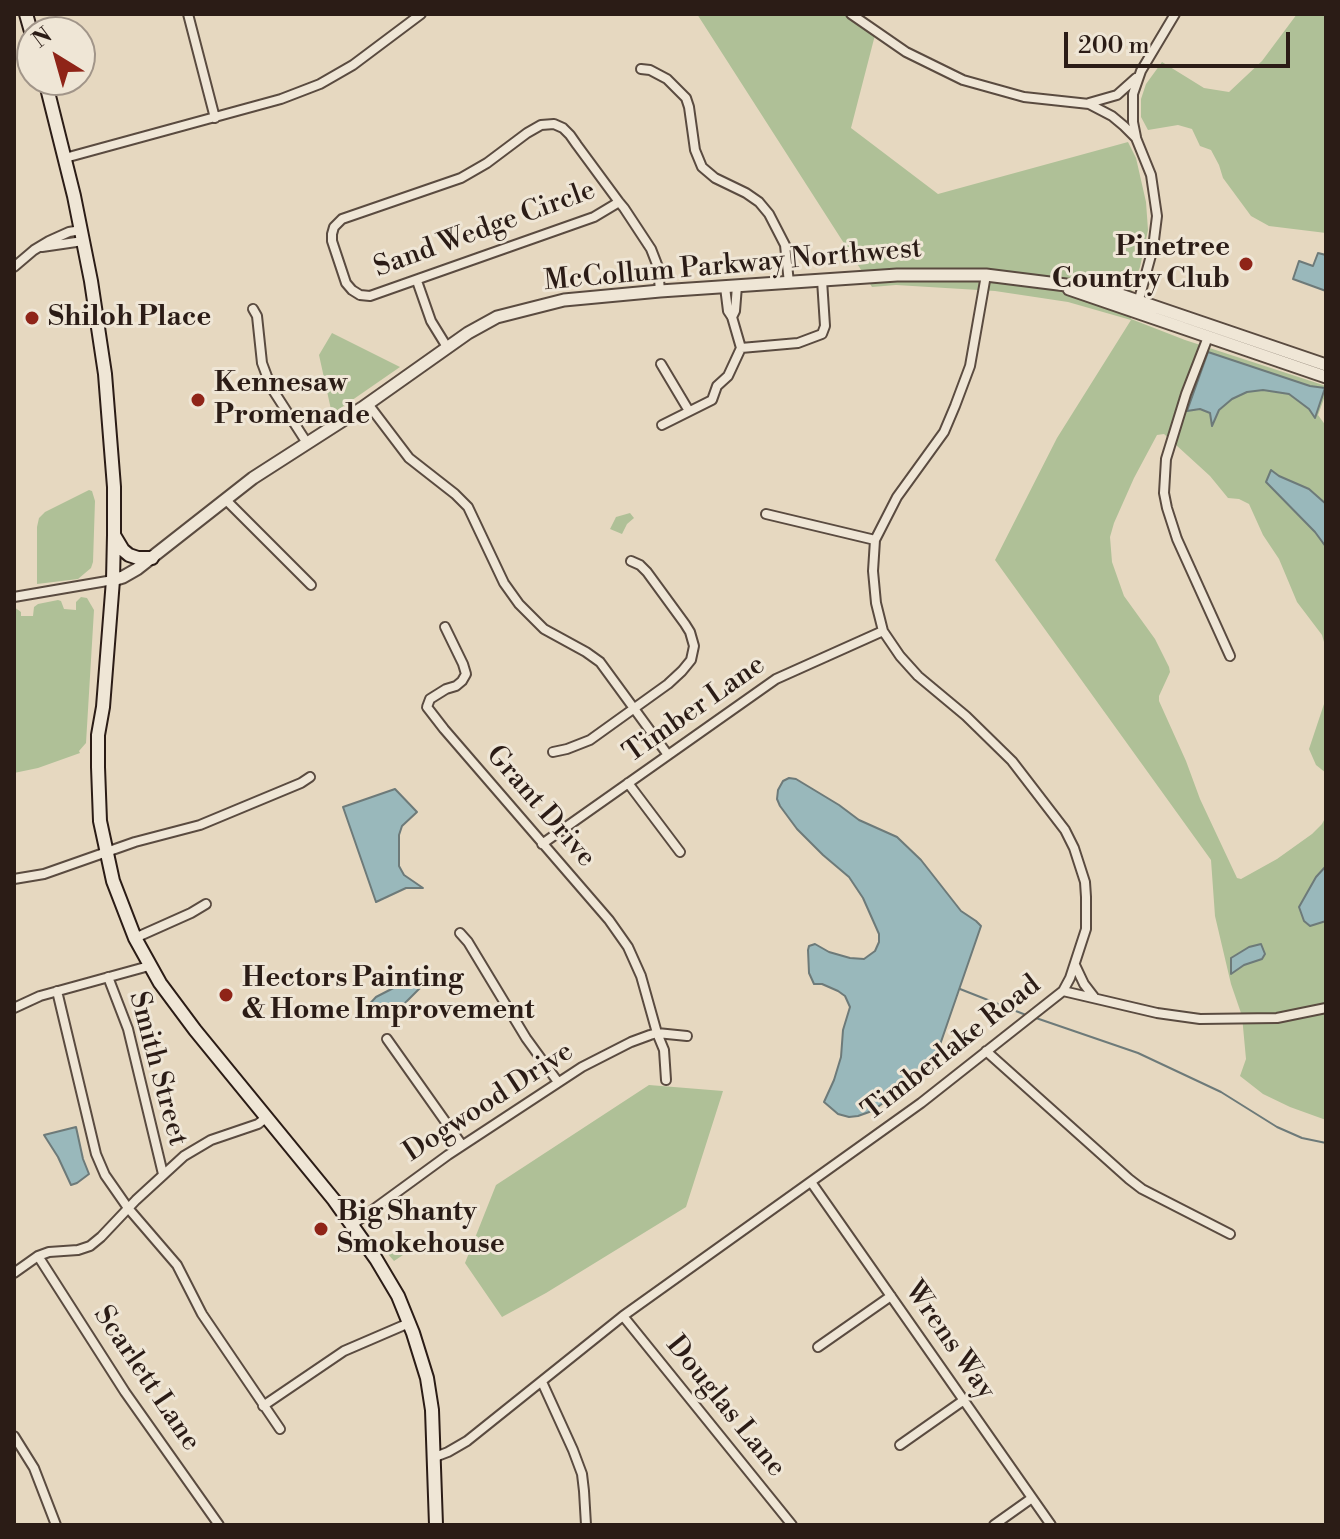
<!DOCTYPE html>
<html>
<head>
<meta charset="utf-8">
<style>
  body { margin:0 }
  #map { position:relative; width:1340px; height:1539px; overflow:hidden; background:#e6d8c0; font-family:"Libre Bodoni",serif }
  canvas { display:block }
  .frame { position:absolute; inset:0; border:16px solid #2b1c16; pointer-events:none }
  .north { position:absolute; left:16px; top:16px; width:80px; height:80px; box-sizing:border-box; background:#efe6d6; border:2px solid #a19589; border-radius:50%; rotate:323deg; font-size:22px; font-weight:700; line-height:32px; text-align:center; color:#2b1c16 }
  .north::after { content:''; display:block; margin:auto; width:28px; height:36px; background:#8f2418; clip-path:polygon(50% 0,100% 100%,50% 72%,0 100%) }
  .scale { position:absolute; left:1064px; top:32px; width:226px; height:36px; box-sizing:border-box; border:4px solid #2b1c16; border-top:0; padding-left:10px; font-size:24px; line-height:28px; white-space:nowrap; color:#2b1c16; -webkit-text-stroke:6px #efe6d6; paint-order:stroke }
</style>
</head>
<body>
<div id="map">
<canvas width="1340" height="1539"></canvas>
<div class="frame"></div>
<div class="north">N</div>
<div class="scale">200 m</div>
</div>
<script>
const context = document.querySelector('canvas').getContext('2d');
context.lineJoin = 'round';
function paint(path, color) { context.fillStyle = color; context.fill(path, 'evenodd'); }
const toPath = rows => new Path2D(rows.map(r => 'M' + r).join(''));
function strokePath(path, color, width, dash) { context.strokeStyle = color; context.lineWidth = width; context.lineCap = dash ? 'butt' : 'round'; context.setLineDash(dash || []); context.stroke(path); }
function write(font, color, halo, rows, align = 'center') {
  context.font = font + ' "Libre Bodoni",serif'; context.lineWidth = 6; context.setLineDash([]); context.textBaseline = 'middle'; context.strokeStyle = halo; context.fillStyle = color; for (const [text, x, y, turn = 0] of rows) {
    context.save(); context.translate(x, y); context.rotate((+turn || 0) * Math.PI / 180); context.textAlign = isNaN(turn) ? turn : align; if (halo) context.strokeText(text, 0, 0); context.fillText(text, 0, 0); context.restore();
  }
}
paint(toPath([
  [697,14,852,14,875,35,851,128,938,194,1128,142,1136,158,1146,202,1148,230,1140,267,1127,303,1131,310,1131,319,1185,340,1326,386,1326,393,1318,415,1326,426,1326,649,1322,635,1297,602,1279,559,1263,535,1249,504,1239,499,1228,498,1210,476,1164,434,1157,435,1134,478,1114,523,1110,537,1112,562,1124,596,1155,639,1169,667,1170,672,1159,696,1159,701,1186,761,1200,799,1237,878,1241,879,1277,859,1312,834,1322,824,1326,816,1326,1120,1290,1107,1263,1094,1240,1076,1246,1059,1242,1016,1231,984,1215,916,1211,860,995,560,1057,438,1131,320,1068,302,995,291,896,285,872,287],
  [1297,14,1326,14,1326,233,1269,226,1251,216,1223,178,1219,165,1211,150,1200,146,1192,129,1178,125,1148,130,1141,117,1141,99,1146,84,1162,62,1204,88,1229,92,1262,61],
  [332,333,400,367,332,414,319,355],
  [89,490,92,491,95,501,93,562,91,568,78,579,37,584,37,527,39,518,45,512],
  [630,513,634,518,627,524,622,534,610,529,616,517],
  [81,597,87,598,94,610,86,743,79,751,80,753,38,768,14,773,14,607,21,612,21,616,33,616,34,607,38,604,58,600,61,601,64,609,76,610,76,602],
  [1326,698,1326,773,1316,765,1309,749],
  [649,1085,723,1091,686,1207,546,1293,502,1317,465,1263,496,1185],
  [390,1237,403,1255,394,1261,380,1245]
]), '#afc097');
const water = toPath([
  [1318,253,1326,255,1326,291,1293,279,1299,261,1313,266,1318,253],
  [1208,352,1310,386,1325,388,1315,418,1309,409,1289,394,1263,390,1247,392,1232,399,1219,410,1212,426,1210,413,1200,409,1187,411,1208,352],
  [1271,470,1279,476,1309,489,1326,504,1326,547,1315,532,1266,482,1271,470],
  [789,778,796,779,839,805,859,820,897,837,921,860,961,911,976,921,981,926,933,1065,889,1099,872,1111,858,1116,849,1117,838,1114,824,1102,834,1080,841,1057,843,1030,850,1007,845,996,838,991,822,984,814,984,809,973,808,950,809,946,815,944,829,952,850,958,864,959,875,951,879,942,879,934,863,898,849,877,823,855,797,829,780,806,777,799,778,790,783,781,789,778],
  [395,789,417,812,402,826,399,835,399,866,404,875,423,888,406,888,376,902,343,807,395,789],
  [1326,866,1326,921,1310,926,1304,921,1299,907,1316,877,1326,866],
  [1261,944,1265,954,1262,959,1244,965,1231,974,1231,958,1249,947,1261,944],
  [430,978,396,1012,372,1018,365,1009,376,997,407,981,430,978],
  [76,1127,83,1159,89,1174,77,1183,71,1185,58,1157,44,1135,76,1127]
]);
paint(water, '#99b8bb');
strokePath(water, '#6d7a79', 2);
strokePath(toPath([
  [960,989,1026,1015],
  [1036,1018,1138,1053,1221,1092,1277,1127,1302,1138,1326,1143]
]), '#6d7a79', 2);
const minor = toPath([
  [188,14,215,118],
  [851,14,906,52,963,80,1024,97,1089,104,1112,116,1124,126,1136,138,1151,175,1157,216,1153,248,1138,303],
  [641,69,650,70,667,79,686,98,689,107,695,150,702,167,715,178,746,193,759,202,769,214,785,245,789,283],
  [1089,103,1117,95,1136,78],
  [1136,137,1133,122,1133,94,1141,71,1175,14],
  [65,158,281,99,320,84,353,65,421,14],
  [619,202,594,217,370,296,360,295,352,290,346,283,332,241,332,234,334,227,342,219,461,178,487,163,527,133,541,125,554,124,563,128,570,135,577,145,619,202,624,208,651,249,658,267,660,291],
  [42,247,83,241],
  [14,267,34,250,49,241,69,232,81,230],
  [417,281,431,321,447,347],
  [253,309,257,316,262,363,271,387,307,443],
  [732,317,735,311,737,286],
  [1208,337,1186,394,1166,459,1164,493,1167,508,1177,539,1230,656],
  [741,348,798,343,822,334,825,326,822,280],
  [661,364,689,411],
  [368,404,409,458,455,494,468,507,504,583,519,604,544,629,586,652,600,662,668,755],
  [662,425,712,400,717,386,728,376,741,348,732,317,728,311,725,287],
  [225,499,311,585],
  [766,514,875,540],
  [14,597,113,580],
  [445,627,463,664,466,674,462,681,456,686,446,689,430,699,427,707,444,729,609,920,628,947,641,976,657,1033,664,1050,666,1080],
  [553,752,567,749,590,740,668,684,682,671,691,660,694,646,690,632,685,624,647,572,640,565,631,561],
  [628,783,680,852],
  [542,844,776,679,883,631],
  [14,879,44,874,135,842,200,825,301,783,310,777],
  [460,933,468,942,526,1038,558,1082],
  [135,938,191,913,206,904],
  [1075,965,1084,984,1094,997],
  [108,977,128,1029,163,1174],
  [57,991,96,1154,105,1175,128,1208,177,1265,202,1314,280,1429],
  [1063,991,1157,1013,1200,1019,1277,1018,1326,1008],
  [14,1008,40,996,149,966],
  [387,1039,462,1145],
  [986,1051,1129,1179,1142,1189,1230,1234],
  [811,1182,1051,1525],
  [352,1225,448,1155,582,1067,631,1042,650,1035,657,1033,687,1036],
  [38,1256,125,1392,219,1525],
  [14,1273,38,1256,49,1252,78,1250,90,1246,101,1237,136,1200,184,1156,211,1140,258,1124,267,1117],
  [623,1316,792,1525],
  [818,1347,891,1296],
  [542,1382,573,1450,582,1474,584,1491,586,1525],
  [263,1406,344,1351,409,1323],
  [14,1436,34,1468,56,1525],
  [900,1445,964,1400],
  [435,1457,448,1452,467,1441,623,1316,921,1103,1063,991,1070,978,1086,929,1086,897,1085,882,1074,848,1065,830,1012,761,966,716,918,676,900,656,883,631,876,603,873,571,875,540,897,497,944,432,955,406,970,366,986,275],
  [994,1525,1032,1498]
]);
const tertiary = toPath([
  [1069,289,1326,377],
  [113,580,123,577,137,569,253,478,362,408,468,333,497,317,564,300,660,291,897,275,986,275,1106,290,1326,365]
]);
const secondary = toPath([
  [26,14,32,35],
  [45,80,74,196,91,281,105,374,114,487,114,535,113,580,103,707,98,735,98,767,100,821,113,881,135,938,160,983,195,1030,334,1200,376,1259,398,1296,413,1333,427,1378,432,1410,436,1525],
  [114,535,123,550,129,555,138,558,152,558]
]);
strokePath(minor, '#5a4b40', 12);
strokePath(tertiary, '#5a4b40', 15);
strokePath(secondary, '#2b1c16', 16);
strokePath(minor, '#efe6d6', 8);
strokePath(tertiary, '#efe6d6', 11);
strokePath(secondary, '#efe6d6', 12);
for (const [x, y, r, color] of [
  [1246,264,8,"#8f2418"],
  [32,318,8,"#8f2418"],
  [198,400,8,"#8f2418"],
  [226,995,8,"#8f2418"],
  [321,1229,8,"#8f2418"]
]) { const dot = new Path2D(); dot.arc(x, y, r, 0, 2 * Math.PI); context.fillStyle = color; context.fill(dot); strokePath(dot, '#efe6d6', 3); }
write('28px', '#2b1c16', '#efe6d6', [
  ["Sand Wedge Circle",485,230,-20],
  ["McCollum Parkway Northwest",733,266,-5],
  ["Timber Lane",695,710,-35],
  ["Grant Drive",540,807,49],
  ["Timberlake Road",952,1049,-38],
  ["Smith Street",157,1069,75],
  ["Dogwood Drive",489,1103,-33],
  ["Wrens Way",949,1341,55],
  ["Scarlett Lane",146,1379,56],
  ["Douglas Lane",725,1407,51]
]);
write('bold 28px', '#2b1c16', '#efe6d6', [
  ["Pinetree",1230,248,"right"],
  ["Country Club",1230,280,"right"],
  ["Shiloh Place",48,318],
  ["Kennesaw",214,384],
  ["Promenade",214,416],
  ["Hectors Painting",242,979],
  ["& Home Improvement",242,1011],
  ["Big Shanty",337,1213],
  ["Smokehouse",337,1245]
], 'left');
</script>
</body>
</html>
